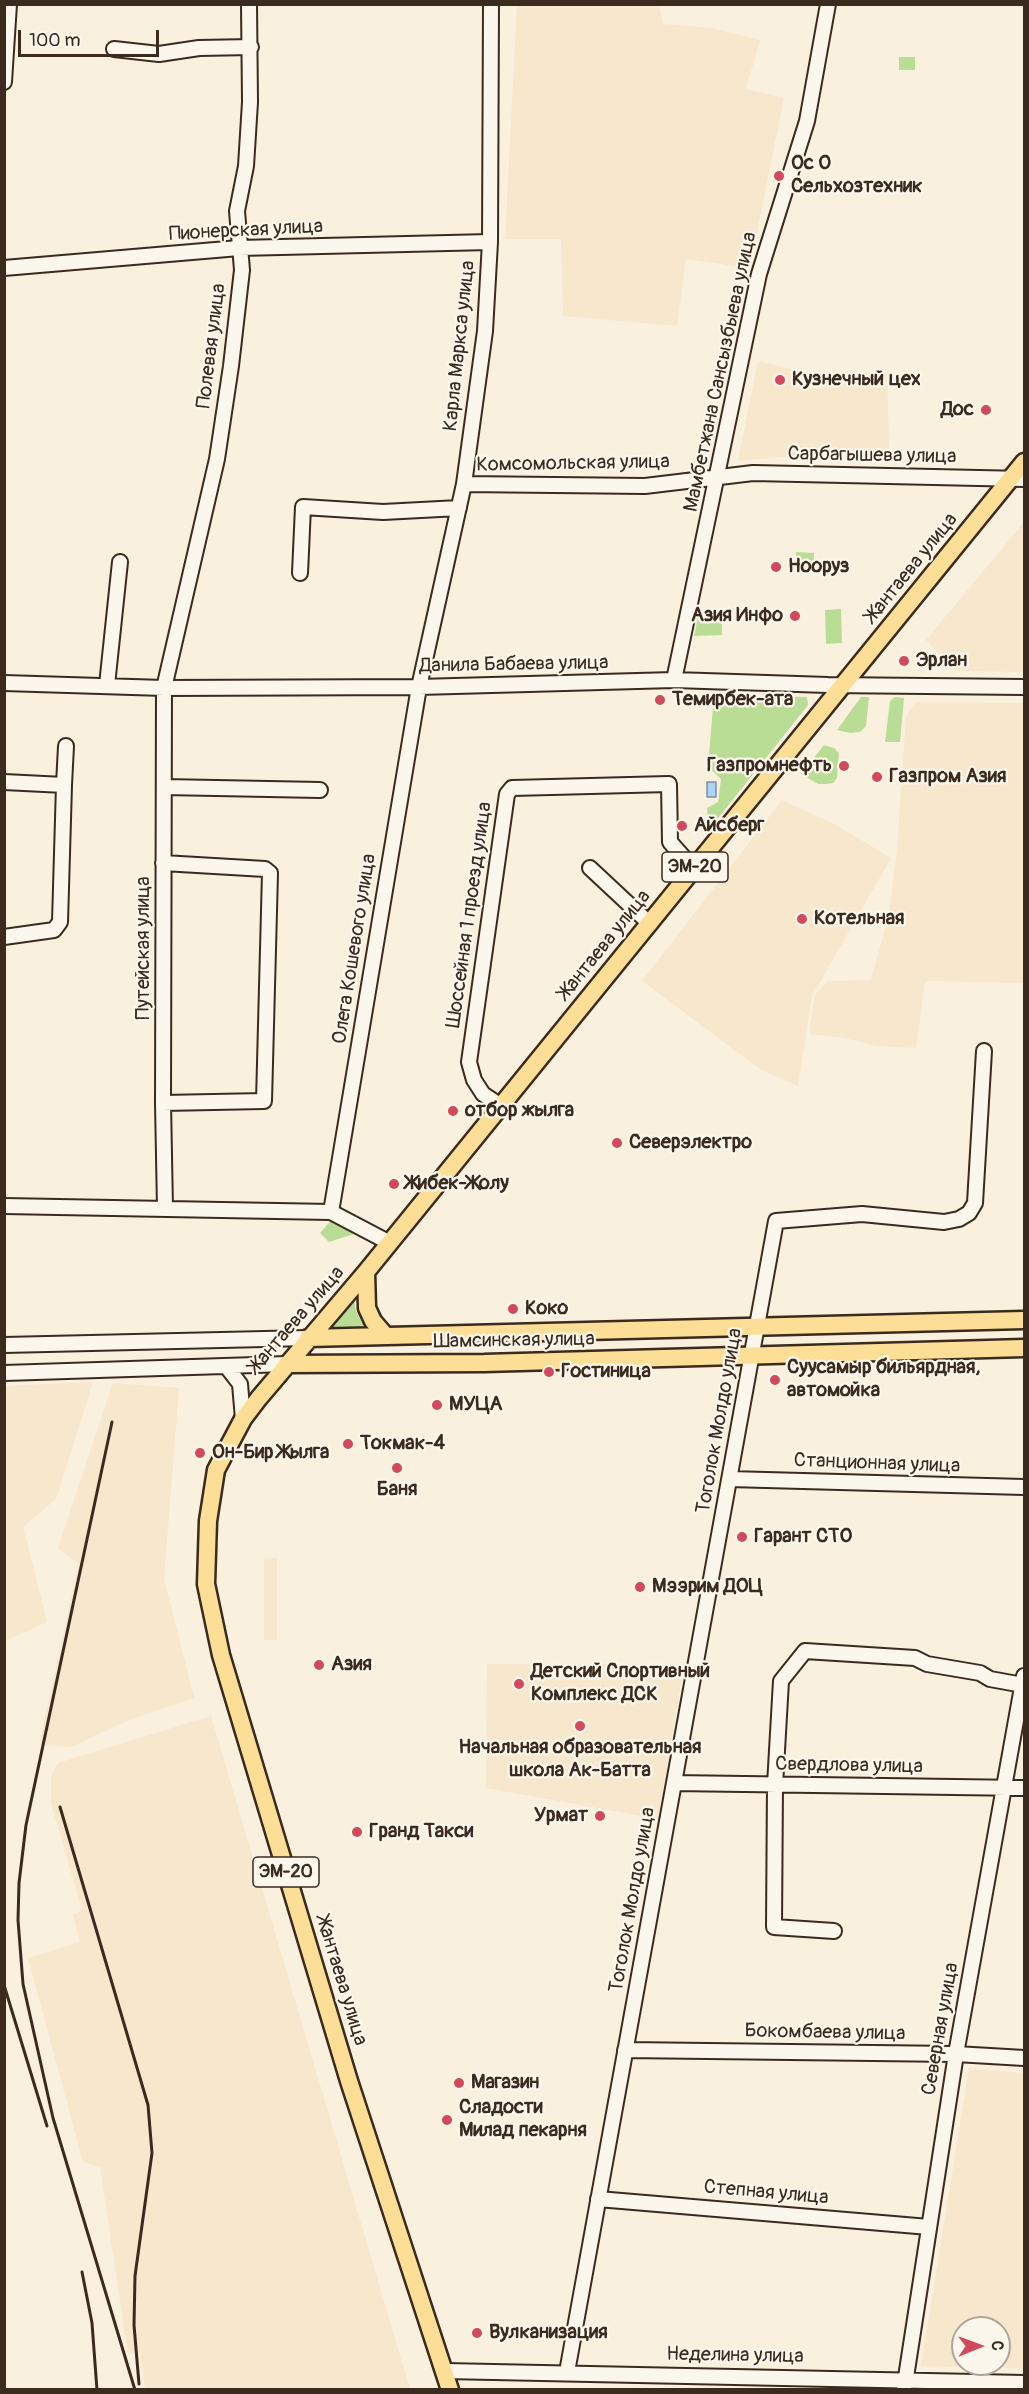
<!DOCTYPE html>
<html>
<head>
<meta charset="utf-8">
<style>
  body { margin:0 }
  #map { position:relative; width:1029px; height:2394px; overflow:hidden; background:#f9f0de; font-family:Pangolin,sans-serif }
  canvas { display:block }
  .frame { position:absolute; inset:0; border:6px solid #3b2a1e; pointer-events:none }
  .north { position:absolute; left:951px; top:2316px; width:60px; height:60px; box-sizing:border-box; background:#fbf7ec; border:2px solid #aea59a; border-radius:50%; rotate:89deg; font-size:16px; font-weight:700; line-height:24px; text-align:center; color:#3b2a1e }
  .north::after { content:''; display:block; margin:auto; width:21px; height:27px; background:#d1495b; clip-path:polygon(50% 0,100% 100%,50% 72%,0 100%) }
  .scale { position:absolute; left:18px; top:30px; width:141px; height:27px; box-sizing:border-box; border:3px solid #3b2a1e; border-top:0; padding-left:8px; font-size:18px; line-height:21px; white-space:nowrap; color:#3b2a1e; -webkit-text-stroke:4px #fbf7ec; paint-order:stroke }
</style>
</head>
<body>
<div id="map">
<canvas width="1029" height="2394"></canvas>
<div class="frame"></div>
<div class="north">С</div>
<div class="scale">100 m</div>
</div>
<script>
const context = document.querySelector('canvas').getContext('2d');
context.lineJoin = 'round';
function paint(path, color) { context.fillStyle = color; context.fill(path, 'evenodd'); }
const toPath = rows => new Path2D(rows.map(r => 'M' + r).join(''));
function strokePath(path, color, width, dash) { context.strokeStyle = color; context.lineWidth = width; context.lineCap = dash ? 'butt' : 'round'; context.setLineDash(dash || []); context.stroke(path); }
function write(font, color, halo, rows, align = 'center') {
  context.font = font + ' Pangolin,sans-serif'; context.lineWidth = 4.5; context.setLineDash([]); context.textBaseline = 'middle'; context.strokeStyle = halo; context.fillStyle = color; for (const [text, x, y, turn = 0] of rows) {
    context.save(); context.translate(x, y); context.rotate((+turn || 0) * Math.PI / 180); context.textAlign = isNaN(turn) ? turn : align; if (halo) context.strokeText(text, 0, 0); context.fillText(text, 0, 0); context.restore();
  }
}
paint(toPath([
  [517,5,659,5,663,24,712,28,760,40,746,89,784,98,750,268,686,259,677,326,563,316,561,239,505,239],
  [758,361,800,371,887,372,889,451,828,453,738,461],
  [1024,522,1024,672,956,671,926,640],
  [916,702,1024,703,1024,983,925,981,916,1048,876,1046,845,1038,809,1034,815,994,828,981,871,980,889,915,897,849,906,717],
  [782,800,836,825,891,858,812,996,798,1086,761,1070,642,981],
  [93,1382,56,1499,23,1527,47,1622,5,1641,5,1386],
  [113,1383,179,1388,164,1579,194,1698,127,1721,71,1747,39,1745,79,1564,58,1548],
  [264,1558,277,1558,277,1640,264,1640],
  [487,1664,684,1664,658,1819,486,1788],
  [211,1716,410,2389,145,2389,140,2352,128,2354,100,2167,83,2162,28,1958,80,1942,73,1915,82,1910,51,1803,51,1776,58,1763],
  [969,2068,1024,2073,1024,2368,921,2366],
  [963,2328,999,2328,999,2364,963,2364]
]), '#f7e7cd');
paint(toPath([
  [899,57,915,57,915,70,899,70],
  [796,552,814,553,814,571,796,571],
  [841,609,842,643,826,644,825,610],
  [722,610,722,635,694,636,699,612],
  [714,695,807,697,808,705,719,817,708,821,707,808,718,802,721,779,708,767],
  [861,697,869,697,866,726,860,732,850,733,837,730],
  [895,697,904,698,900,742,885,742,890,701],
  [824,745,834,748,839,753,837,778,833,783,826,784,818,784,801,774],
  [332,1219,357,1233,329,1242,320,1233],
  [354,1299,356,1311,365,1329,326,1333]
]), '#badd96');
const water = toPath([
  [707,782,716,782,716,797,707,797,707,782]
]);
paint(water, '#aed2f7');
strokePath(water, '#808fa0', 1.5);
const minor = toPath([
  [114,49,159,54,199,48,251,47],
  [4,82,9,4],
  [4,268,239,248,490,242],
  [464,484,645,486,753,473,1024,479],
  [300,573,303,507,383,512,459,508],
  [674,680,759,274,807,121,828,4],
  [4,683,164,688,419,687,674,680,828,685,1024,687],
  [107,685,120,562],
  [4,782,64,785,60,922,54,930,4,937],
  [64,785,66,746],
  [164,787,320,790],
  [590,868,650,924],
  [163,1103,264,1101,270,873,265,869,163,863],
  [501,1106,483,1094,474,1080,469,1062,507,794,512,788,669,784,670,842,694,869],
  [4,1206,331,1212,390,1243],
  [165,1208,163,1103,164,688,217,459,231,366,242,270,237,211,246,166,250,102,249,4],
  [331,1212,419,687,464,484,485,331,490,242,491,4],
  [4,1345,308,1338],
  [226,1366,240,1384,243,1419],
  [4,1373,287,1364],
  [729,1479,1024,1487],
  [674,1783,1024,1788],
  [834,1931,774,1927,775,1785,781,1681,805,1651,915,1658,927,1664,980,1673,990,1679,1023,1685],
  [625,2050,956,2054,1024,2058],
  [598,2199,929,2227],
  [445,2371,1024,2383],
  [567,2372,776,1221,862,1214,944,1222,959,1219,969,1213,975,1203,984,1051],
  [904,2390,956,2054,1024,1676]
]);
const major = toPath([
  [366,1272,367,1308,373,1321,385,1335],
  [308,1338,1024,1320],
  [287,1364,484,1363,1024,1348],
  [450,2390,349,2081,221,1655,206,1584,208,1521,216,1470,243,1419,259,1398,366,1272,1024,462]
]);
strokePath(minor, '#3b2a1e', 18);
strokePath(major, '#3b2a1e', 21);
strokePath(minor, '#fbf7ec', 14);
strokePath(major, '#fcde96', 16);
strokePath(toPath([
  [112,1422,26,1825,19,1883,18,1920,23,1984,53,2118,135,2390],
  [60,1807,148,2105,152,2153,135,2276,134,2325,139,2384],
  [4,1985,47,2126],
  [82,2272,92,2323,97,2390]
]), '#3b2a1e', 3);
for (const [x, y, r, color] of [
  [779,176,6,"#d1495b"],
  [780,380,6,"#d1495b"],
  [986,410,6,"#d1495b"],
  [776,567,6,"#d1495b"],
  [795,616,6,"#d1495b"],
  [904,661,6,"#d1495b"],
  [660,700,6,"#d1495b"],
  [844,766,6,"#d1495b"],
  [877,777,6,"#d1495b"],
  [682,826,6,"#d1495b"],
  [802,919,6,"#d1495b"],
  [453,1111,6,"#d1495b"],
  [617,1143,6,"#d1495b"],
  [394,1184,6,"#d1495b"],
  [513,1309,6,"#d1495b"],
  [549,1372,6,"#d1495b"],
  [775,1380,6,"#d1495b"],
  [437,1405,6,"#d1495b"],
  [348,1444,6,"#d1495b"],
  [200,1453,6,"#d1495b"],
  [397,1468,6,"#d1495b"],
  [742,1537,6,"#d1495b"],
  [640,1587,6,"#d1495b"],
  [319,1665,6,"#d1495b"],
  [519,1684,6,"#d1495b"],
  [580,1726,6,"#d1495b"],
  [600,1816,6,"#d1495b"],
  [357,1832,6,"#d1495b"],
  [459,2083,6,"#d1495b"],
  [447,2120,6,"#d1495b"],
  [477,2333,6,"#d1495b"]
]) { const dot = new Path2D(); dot.arc(x, y, r, 0, 2 * Math.PI); context.fillStyle = color; context.fill(dot); strokePath(dot, '#fbf7ec', 2); }
for (const [x, y, w] of [
  [695,867,66],
  [286,1872,66]
]) { const box = new Path2D(); box.roundRect(x - w / 2, y - 15, w, 30, 4.5); context.fillStyle = '#fbf7ec'; context.fill(box); strokePath(box, '#3b2a1e', 1.5); }
write('bold 18px', '#3b2a1e', null, [
  ["ЭМ-20",695,867],
  ["ЭМ-20",286,1872]
]);
write('bold 20px', '#3b2a1e', '#fbf7ec', [
  ["Ос О",791,164],
  ["Сельхозтехник",791,187],
  ["Кузнечный цех",792,380],
  ["Дос",974,410,"right"],
  ["Нооруз",788,567],
  ["Азия Инфо",783,616,"right"],
  ["Эрлан",916,661],
  ["Темирбек-ата",672,700],
  ["Газпромнефть",832,766,"right"],
  ["Газпром Азия",889,777],
  ["Айсберг",694,826],
  ["Котельная",814,919],
  ["отбор жылга",465,1111],
  ["Северэлектро",629,1143],
  ["Жибек-Жолу",406,1184],
  ["Коко",525,1309],
  ["Суусамыр бильярдная,",787,1368],
  ["автомойка",787,1391],
  ["Гостиница",561,1372],
  ["МУЦА",449,1405],
  ["Токмак-4",360,1444],
  ["Он-Бир Жылга",212,1453],
  ["Баня",397,1490,"center"],
  ["Гарант СТО",754,1537],
  ["Мээрим ДОЦ",652,1587],
  ["Азия",331,1665],
  ["Детский Спортивный",531,1672],
  ["Комплекс ДСК",531,1695],
  ["Начальная образовательная",580,1748,"center"],
  ["школа Ак-Батта",580,1771,"center"],
  ["Урмат",588,1816,"right"],
  ["Гранд Такси",369,1832],
  ["Магазин",471,2083],
  ["Сладости",459,2108],
  ["Милад пекарня",459,2131],
  ["Вулканизация",489,2333]
], 'left');
write('20px', '#3b2a1e', '#fbf7ec', [
  ["Пионерская улица",246,231,-3],
  ["Полевая улица",212,346,-83],
  ["Карла Маркса улица",460,346,-84],
  ["Мамбетжана Сансызбыева улица",721,372,-78],
  ["Сарбагышева улица",872,456,1],
  ["Комсомольская улица",573,464,-1],
  ["Жантаева улица",912,568,-51],
  ["Данила Бабаева улица",514,665,-1],
  ["Шоссейная 1 проезд улица",470,915,-82],
  ["Жантаева улица",605,945,-51],
  ["Путейская улица",144,948,-90],
  ["Олега Кошевого улица",355,949,-81],
  ["Жантаева улица",297,1320,-49],
  ["Шамсинская улица",514,1341,-1],
  ["Тоголок Молдо улица",720,1421,-80],
  ["Станционная улица",877,1464,2],
  ["Свердлова улица",849,1766,1],
  ["Тоголок Молдо улица",633,1900,-80],
  ["Жантаева улица",341,1981,73],
  ["Северная улица",941,2029,-80],
  ["Бокомбаева улица",825,2033,1],
  ["Степная улица",766,2193,5],
  ["Неделина улица",735,2356,1]
]);
</script>
</body>
</html>
